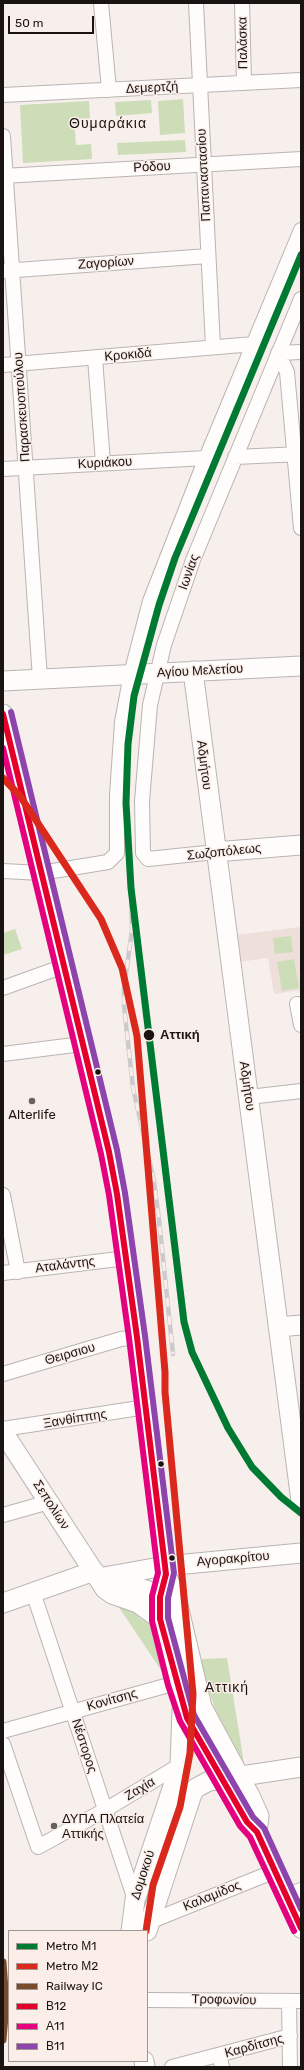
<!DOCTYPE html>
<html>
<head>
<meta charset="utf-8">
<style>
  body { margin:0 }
  #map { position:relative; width:304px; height:2070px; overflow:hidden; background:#f7efec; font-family:Rubik,sans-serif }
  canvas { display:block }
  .frame { position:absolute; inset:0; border:4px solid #191412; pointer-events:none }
  .legend { position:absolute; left:8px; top:1930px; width:140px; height:132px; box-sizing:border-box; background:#fbede8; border:1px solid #a19692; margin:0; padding:5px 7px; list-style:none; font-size:12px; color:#191412 }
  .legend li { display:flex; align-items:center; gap:8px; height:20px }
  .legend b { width:20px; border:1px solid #a19692 }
  .scale { position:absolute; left:8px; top:16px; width:86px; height:18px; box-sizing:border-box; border:2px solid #191412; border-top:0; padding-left:5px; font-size:12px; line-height:14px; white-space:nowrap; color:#191412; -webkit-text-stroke:3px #fbede8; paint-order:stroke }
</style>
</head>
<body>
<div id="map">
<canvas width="304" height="2070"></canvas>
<div class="frame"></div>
<ul class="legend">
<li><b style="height:5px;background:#007a33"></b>Metro Μ1</li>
<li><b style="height:5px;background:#da291c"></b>Metro Μ2</li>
<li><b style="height:5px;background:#7a4b2a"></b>Railway IC</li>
<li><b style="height:5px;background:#e4002b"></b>Β12</li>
<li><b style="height:5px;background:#e5007d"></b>Α11</li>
<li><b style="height:5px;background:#8e44ad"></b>Β11</li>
</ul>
<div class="scale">50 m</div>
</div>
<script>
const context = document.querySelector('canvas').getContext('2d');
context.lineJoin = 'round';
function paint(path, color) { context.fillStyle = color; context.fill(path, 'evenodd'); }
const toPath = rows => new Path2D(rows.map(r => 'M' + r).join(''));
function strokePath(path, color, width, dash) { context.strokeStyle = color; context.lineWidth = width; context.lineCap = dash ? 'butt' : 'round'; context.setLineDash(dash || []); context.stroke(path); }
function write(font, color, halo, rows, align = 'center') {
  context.font = font + ' Rubik,sans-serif'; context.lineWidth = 3; context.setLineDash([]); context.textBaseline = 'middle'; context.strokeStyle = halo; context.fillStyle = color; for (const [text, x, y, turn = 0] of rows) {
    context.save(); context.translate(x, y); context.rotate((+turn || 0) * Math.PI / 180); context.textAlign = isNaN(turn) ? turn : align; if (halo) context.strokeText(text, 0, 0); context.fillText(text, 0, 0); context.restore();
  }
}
paint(toPath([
  [301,927,301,990,274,994,268,958,239,962,236,935]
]), '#efdfda');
paint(toPath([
  [183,99,185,133,160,135,158,101],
  [151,100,152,113,116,116,115,102],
  [89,101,90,118,74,119,76,145,91,144,92,159,23,163,20,105],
  [185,140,186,152,118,155,117,143],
  [15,929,22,949,3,955,3,933],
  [291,936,293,952,275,954,273,938],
  [294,959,299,988,282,991,277,962],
  [112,1597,128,1606,140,1618,152,1626,157,1635,163,1673],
  [227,1658,244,1763,215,1709,201,1666,202,1659]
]), '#ccddb8');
const street = toPath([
  [101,3,109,90],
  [196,3,213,347],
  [242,3,244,83],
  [3,95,301,80],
  [3,136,40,679],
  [3,176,301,159],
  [3,271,208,256],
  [301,352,278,353,287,372,301,528],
  [95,358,103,463],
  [3,365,254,344],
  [235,457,301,454],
  [3,469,206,458],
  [215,852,148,859,143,853,142,801,150,705,164,645,193,560,301,299],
  [3,871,41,873,53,871,108,862,117,853,117,795,122,722,131,674,150,601,206,458,301,230],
  [3,988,64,966],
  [297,1004,301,1025],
  [3,1054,82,1044],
  [249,1097,301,1091],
  [3,1195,18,1272],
  [3,1273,127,1258],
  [3,1374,121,1339,137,1337],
  [3,1429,146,1407],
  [3,1515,49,1502],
  [33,1592,135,1900],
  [3,1731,176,1683],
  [3,1744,38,1847,105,1810,180,1765],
  [286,1895,301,1890],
  [149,1922,275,1871],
  [147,2000,301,2001],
  [289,2001,290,2067],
  [219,2055,222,2067],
  [172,2067,290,2036]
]);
const secondary = toPath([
  [193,671,301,1501],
  [3,681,301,666],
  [3,714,109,1152,117,1194,137,1337,166,1574,177,1601,202,1707,250,1796,259,1816,257,1832],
  [215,852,301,845],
  [278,1327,301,1325],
  [3,1432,105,1589,112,1594,138,1603,160,1619],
  [166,1574,160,1597,160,1619,176,1683,187,1718,247,1822,257,1832,301,1928],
  [98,1578,165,1566,301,1553],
  [116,1580,172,1599],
  [3,1603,94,1571],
  [131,1931,135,1900,180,1765,182,1710],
  [147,1931,192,1794,196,1788,209,1781,301,1767],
  [144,2061,145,2067]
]);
strokePath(street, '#bab4b2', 16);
strokePath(secondary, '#bab4b2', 21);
strokePath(street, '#fefdfc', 14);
strokePath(secondary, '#fefdfc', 19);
const rail = toPath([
  [131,888,132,930,124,988,124,1006,133,1088,154,1181,159,1220,173,1354]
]);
strokePath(rail, '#cccaca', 4.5);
strokePath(rail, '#fbede8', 3, [9]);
strokePath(toPath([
  [3,714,109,1152,117,1194,137,1337,166,1574,160,1597,160,1619,187,1718,247,1822,257,1832,301,1928]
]), '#e4002b', 6);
strokePath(toPath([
  [3,748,101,1154,109,1195,129,1338,158,1573,152,1596,152,1621,168,1685,180,1721,240,1826,250,1837,294,1931]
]), '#e5007d', 6);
strokePath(toPath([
  [11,712,117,1150,125,1193,145,1336,174,1573,168,1598,168,1618,194,1715,253,1817,264,1828,301,1909]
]), '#8e44ad', 6);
strokePath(toPath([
  [3,1962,6,2004,3,2040]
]), '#7a4b2a', 7);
strokePath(toPath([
  [301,255,175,558,159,605,134,696,128,744,126,803,131,888,184,1322,192,1352,228,1428,252,1467,281,1497,301,1513]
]), '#007a33', 7);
strokePath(toPath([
  [3,778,20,796,101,919,122,968,137,1036,165,1372,165,1392,193,1694,190,1753,180,1807,153,1885,146,1931]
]), '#da291c', 7);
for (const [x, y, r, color] of [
  [149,1035,6,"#191412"],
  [98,1072,3.5,"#191412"],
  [32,1101,4,"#67615e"],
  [161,1464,3.5,"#191412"],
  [172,1558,3.5,"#191412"],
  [54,1826,4,"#67615e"]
]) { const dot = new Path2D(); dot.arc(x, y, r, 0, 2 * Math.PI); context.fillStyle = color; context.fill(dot); strokePath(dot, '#fbede8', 1.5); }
write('13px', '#191412', '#fbede8', [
  ["Παλάσκα",243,43,-91],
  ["Δεμερτζή",152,88,-3],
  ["Ρόδου",152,167,-3],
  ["Παπαναστασίου",204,175,-93],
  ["Ζαγορίων",106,263,-4],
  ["Κροκιδά",128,355,-5],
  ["Παρασκευοπούλου",22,407,-94],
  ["Κυριάκου",105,463,-3],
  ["Ιωνίας",189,572,-70],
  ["Αγίου Μελετίου",200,671,-3],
  ["Αδμήτου",204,765,83],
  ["Σωζοπόλεως",224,852,-6],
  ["Αδμήτου",247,1086,82],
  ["Αταλάντης",65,1265,-7],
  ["Θειρσιου",70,1354,-16],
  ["Ξανθίππης",75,1419,-9],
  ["Σεπολίων",51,1505,57],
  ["Αγορακρίτου",233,1559,-5],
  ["Κονίτσης",112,1700,-16],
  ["Νέστορος",84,1746,72],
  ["Ζαχία",140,1789,-31],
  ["Δομοκού",143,1875,-72],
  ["Καλαμίδος",212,1896,-22],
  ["Τροφωνίου",224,2000,1],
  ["Καρδίτσης",254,2046,-15]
]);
write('bold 13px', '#191412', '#fbede8', [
  ["Αττική",160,1035]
], 'left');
write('13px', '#191412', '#fbede8', [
  ["Alterlife",32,1115],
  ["ΔΥΠΑ Πλατεία",62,1819,"left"],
  ["Αττικής",62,1834,"left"]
]);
context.letterSpacing = '1px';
write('14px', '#191412', '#fbede8', [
  ["Θυμαράκια",108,124],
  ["Αττική",227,1688]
]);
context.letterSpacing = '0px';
</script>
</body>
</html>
